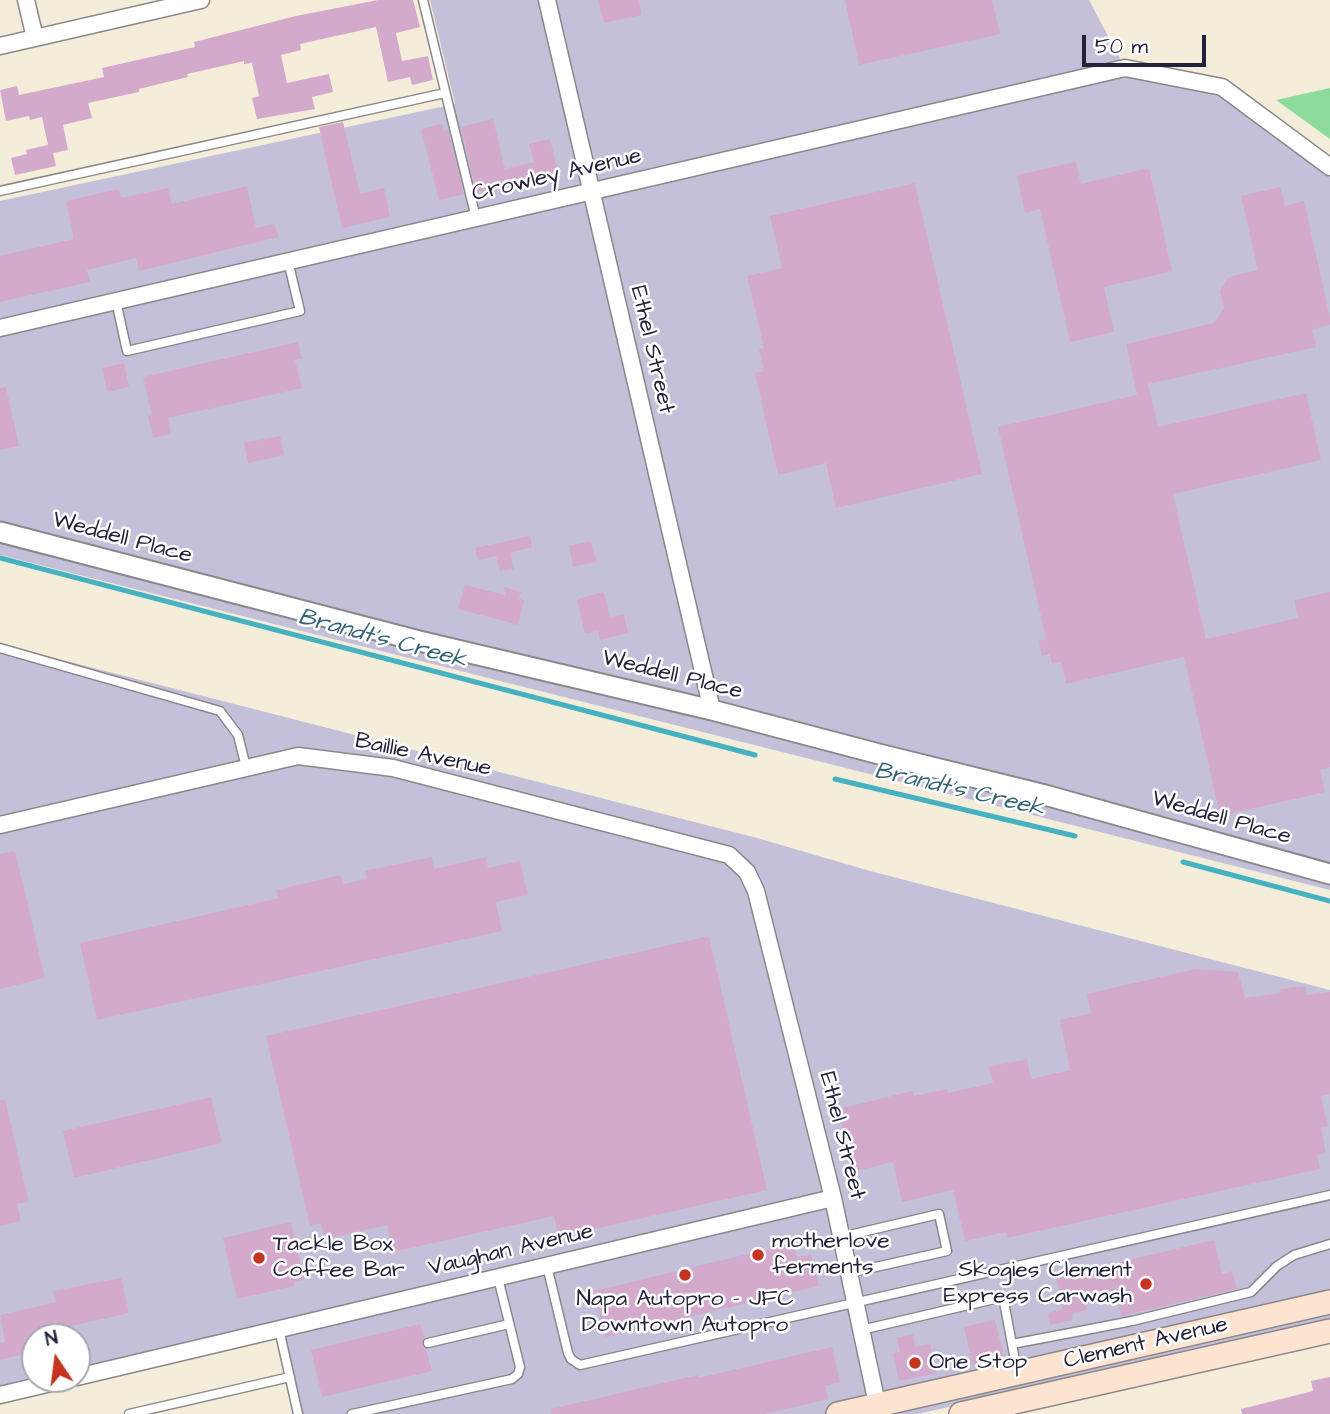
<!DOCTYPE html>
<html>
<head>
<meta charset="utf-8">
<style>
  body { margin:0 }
  #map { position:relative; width:1330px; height:1414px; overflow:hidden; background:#f3edd9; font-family:"Architects Daughter",sans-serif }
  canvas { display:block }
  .north { position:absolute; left:21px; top:1323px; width:70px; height:70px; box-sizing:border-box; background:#fff; border:2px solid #a7a7b1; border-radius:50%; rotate:347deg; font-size:19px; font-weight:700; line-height:28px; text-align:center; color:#22223b }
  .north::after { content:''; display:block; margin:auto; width:24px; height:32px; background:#c8321e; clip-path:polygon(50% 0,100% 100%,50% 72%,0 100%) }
  .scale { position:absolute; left:1082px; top:35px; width:124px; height:32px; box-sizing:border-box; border:4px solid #22223b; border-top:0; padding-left:9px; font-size:21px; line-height:24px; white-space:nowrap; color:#22223b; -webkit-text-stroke:5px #fff; paint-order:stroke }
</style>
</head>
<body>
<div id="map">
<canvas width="1330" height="1414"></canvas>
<div class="north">N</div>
<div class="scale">50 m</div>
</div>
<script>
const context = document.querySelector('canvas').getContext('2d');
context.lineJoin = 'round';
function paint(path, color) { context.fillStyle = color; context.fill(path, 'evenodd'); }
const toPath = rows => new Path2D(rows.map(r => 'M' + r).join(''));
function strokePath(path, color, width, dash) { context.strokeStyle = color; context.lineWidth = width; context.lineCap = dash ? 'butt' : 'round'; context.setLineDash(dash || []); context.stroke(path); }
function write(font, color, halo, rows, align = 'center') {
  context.font = font + ' "Architects Daughter",sans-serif'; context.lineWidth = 5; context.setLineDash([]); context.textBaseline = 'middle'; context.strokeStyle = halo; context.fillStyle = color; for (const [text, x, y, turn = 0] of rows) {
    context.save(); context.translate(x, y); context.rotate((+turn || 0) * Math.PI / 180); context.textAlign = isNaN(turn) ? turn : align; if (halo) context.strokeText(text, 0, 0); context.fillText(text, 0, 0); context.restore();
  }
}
paint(toPath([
  [430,0,1089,0,1125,68,1222,87,1330,161,1330,890,0,555,0,201,455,104],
  [0,644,757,838,870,871,1330,990,1330,1319,918,1414,300,1414,280,1327,77,1371,77,1337,35,1337,35,1379,0,1388]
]), '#c5c0da');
paint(toPath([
  [1330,88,1330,139,1276,100]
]), '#8cdb9a');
strokePath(toPath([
  [0,558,755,755],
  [835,779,1075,836],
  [1183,862,1330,901]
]), '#44b2c0', 5);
paint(toPath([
  [378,0,413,0,420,27,396,33,402,61,428,56,433,80,412,85,410,77,388,82,376,27,300,44,301,50,281,55,287,83,329,74,333,92,312,97,315,109,257,119,252,98,259,96,252,63,244,64,244,61,187,74,188,77,139,89,139,92,88,103,92,118,63,125,68,150,53,153,56,166,15,175,11,158,27,154,26,150,48,145,42,117,30,120,29,116,6,121,0,90,17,86,19,95,104,77,102,68,195,47,194,42,296,16],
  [598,0,639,0,642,15,604,23],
  [845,0,992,0,1000,34,859,65],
  [493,119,505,169,534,162,529,144,550,139,558,172,476,192,461,127],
  [343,122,360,194,384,188,390,217,342,228,319,127],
  [442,124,443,131,448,130,464,194,439,200,421,129],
  [1076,162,1081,184,1149,168,1172,271,1104,287,1114,332,1070,342,1040,209,1025,213,1017,175],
  [915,183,982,474,836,508,826,463,778,475,755,373,764,371,759,349,764,348,747,276,782,268,770,216],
  [247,186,256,228,274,224,279,237,139,271,136,258,87,270,90,282,0,302,0,256,74,239,66,201,119,189,121,198,168,188,172,204],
  [1280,187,1285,206,1304,201,1330,318,1330,325,1312,329,1316,347,1148,384,1158,427,1306,393,1321,460,1173,494,1206,639,1298,618,1294,600,1330,592,1330,767,1320,770,1325,792,1220,816,1184,657,1066,684,1061,662,1052,664,1050,654,1042,656,1039,641,1046,639,998,427,1137,395,1126,344,1214,323,1224,308,1220,291,1229,277,1258,270,1241,196],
  [298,342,302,359,295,360,302,388,168,418,171,434,153,438,148,416,152,415,143,377],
  [124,363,129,387,107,392,102,368],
  [6,387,19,446,0,450,0,388],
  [280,436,284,455,248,463,244,443],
  [530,536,532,547,510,553,514,569,500,571,496,556,478,560,475,548],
  [591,541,596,562,573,567,569,546],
  [465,585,505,595,504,587,521,592,519,599,524,600,518,625,513,624,513,626,512,623,458,609],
  [604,592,610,617,624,614,628,633,600,640,598,631,585,634,577,599],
  [15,851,45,978,0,989,0,854],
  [432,857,434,869,486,857,488,868,520,861,528,895,496,902,502,931,97,1020,80,943,279,898,276,890,340,875,343,884,367,879,365,871],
  [709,936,767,1190,559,1237,554,1216,393,1252,387,1225,325,1239,321,1223,310,1226,266,1036],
  [1195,969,1238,972,1245,998,1281,993,1280,989,1305,986,1306,995,1330,992,1330,1094,1321,1096,1328,1126,1321,1128,1326,1153,1317,1155,1320,1169,1007,1238,1006,1232,965,1241,953,1190,902,1202,893,1162,853,1172,838,1109,912,1091,914,1096,947,1089,948,1093,993,1083,989,1067,1027,1059,1031,1079,1070,1070,1060,1020,1091,1013,1087,994],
  [211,1097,222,1143,74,1178,63,1131],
  [0,1100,5,1100,29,1202,17,1204,21,1221,0,1226],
  [291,1222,304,1280,294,1282,294,1286,237,1299,223,1238],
  [1214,1240,1222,1274,1232,1271,1237,1289,1121,1316,1117,1297,1086,1304,1087,1310,1073,1313,1072,1320,1050,1325,1048,1313,1063,1309,1056,1277],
  [793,1243,797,1258,811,1254,819,1286,605,1337,594,1291],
  [121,1278,129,1313,24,1337,28,1353,0,1360,0,1343,5,1342,0,1315,56,1302,53,1291],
  [995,1320,1004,1356,972,1364,964,1327],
  [420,1324,424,1338,422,1344,426,1349,432,1371,322,1397,311,1350],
  [913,1334,915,1347,930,1344,936,1373,899,1381,893,1353,900,1352,897,1338],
  [832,1347,840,1382,825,1386,828,1399,765,1414,552,1414,551,1409,698,1375,698,1378],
  [1330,1377,1330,1414,1242,1414,1241,1409,1313,1391,1311,1381]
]), '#d3aacc');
const service = toPath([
  [423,0,476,218],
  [0,191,445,93],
  [116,301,127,351,300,311,288,261],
  [0,648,220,711,238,735,246,767],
  [841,1237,939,1214,947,1251,849,1273],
  [547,1266,568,1353,571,1359,580,1365,1330,1195],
  [279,1329,298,1414],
  [861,1330,1003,1297,1012,1344,1070,1333,1132,1321,1251,1292,1277,1266,1294,1255,1330,1244],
  [428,1343,509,1324],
  [1012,1344,1017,1372],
  [129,1414,290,1377],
  [352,1414,512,1379,518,1374,520,1367,498,1278]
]);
const minor = toPath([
  [26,0,35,38],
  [547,0,712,710],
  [0,46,201,0],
  [0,328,1125,68,1222,87,1330,167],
  [0,825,298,756,393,768,729,855,747,872,756,891,833,1198,879,1413],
  [77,1377,833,1198],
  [0,1395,68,1379]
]);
const tertiary = toPath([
  [0,532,419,641,712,710,879,754,1045,795,1330,874]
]);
const secondary = toPath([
  [838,1414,1330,1302],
  [961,1414,1330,1331]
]);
strokePath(service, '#8a888a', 11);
strokePath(minor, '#8a888a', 19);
strokePath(tertiary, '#8a888a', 23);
strokePath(secondary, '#8a888a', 26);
strokePath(service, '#fff', 8);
strokePath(minor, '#fff', 16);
strokePath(tertiary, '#fff', 19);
strokePath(secondary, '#fde4d1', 23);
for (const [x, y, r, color] of [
  [758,1255,7,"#c8321e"],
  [259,1258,7,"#c8321e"],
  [685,1275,7,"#c8321e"],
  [1146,1284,7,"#c8321e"],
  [915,1363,7,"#c8321e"]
]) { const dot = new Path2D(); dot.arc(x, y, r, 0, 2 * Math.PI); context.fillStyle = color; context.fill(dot); strokePath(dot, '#fff', 2.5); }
write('23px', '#22223b', '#fff', [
  ["Crowley Avenue",557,176,-13],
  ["Ethel Street",651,350,77],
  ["Weddell Place",122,539,15],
  ["Weddell Place",672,676,14],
  ["Baillie Avenue",423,756,12],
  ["Weddell Place",1221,819,16],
  ["Ethel Street",841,1136,76],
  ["Vaughan Avenue",511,1251,-13],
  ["Clement Avenue",1146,1344,-13]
]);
write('23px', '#22223b', '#fff', [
  ["motherlove",772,1242],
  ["ferments",772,1268],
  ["Tackle Box",273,1245],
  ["Coffee Bar",273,1271],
  ["Skogies Clement",1132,1271,"right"],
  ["Express Carwash",1132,1297,"right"],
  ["Napa Autopro - JFC",685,1300,"center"],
  ["Downtown Autopro",685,1326,"center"],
  ["One Stop",929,1363]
], 'left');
write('italic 24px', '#316377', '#fff', [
  ["Brandt's Creek",382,640,15],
  ["Brandt's Creek",959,791,13]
]);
</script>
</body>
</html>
